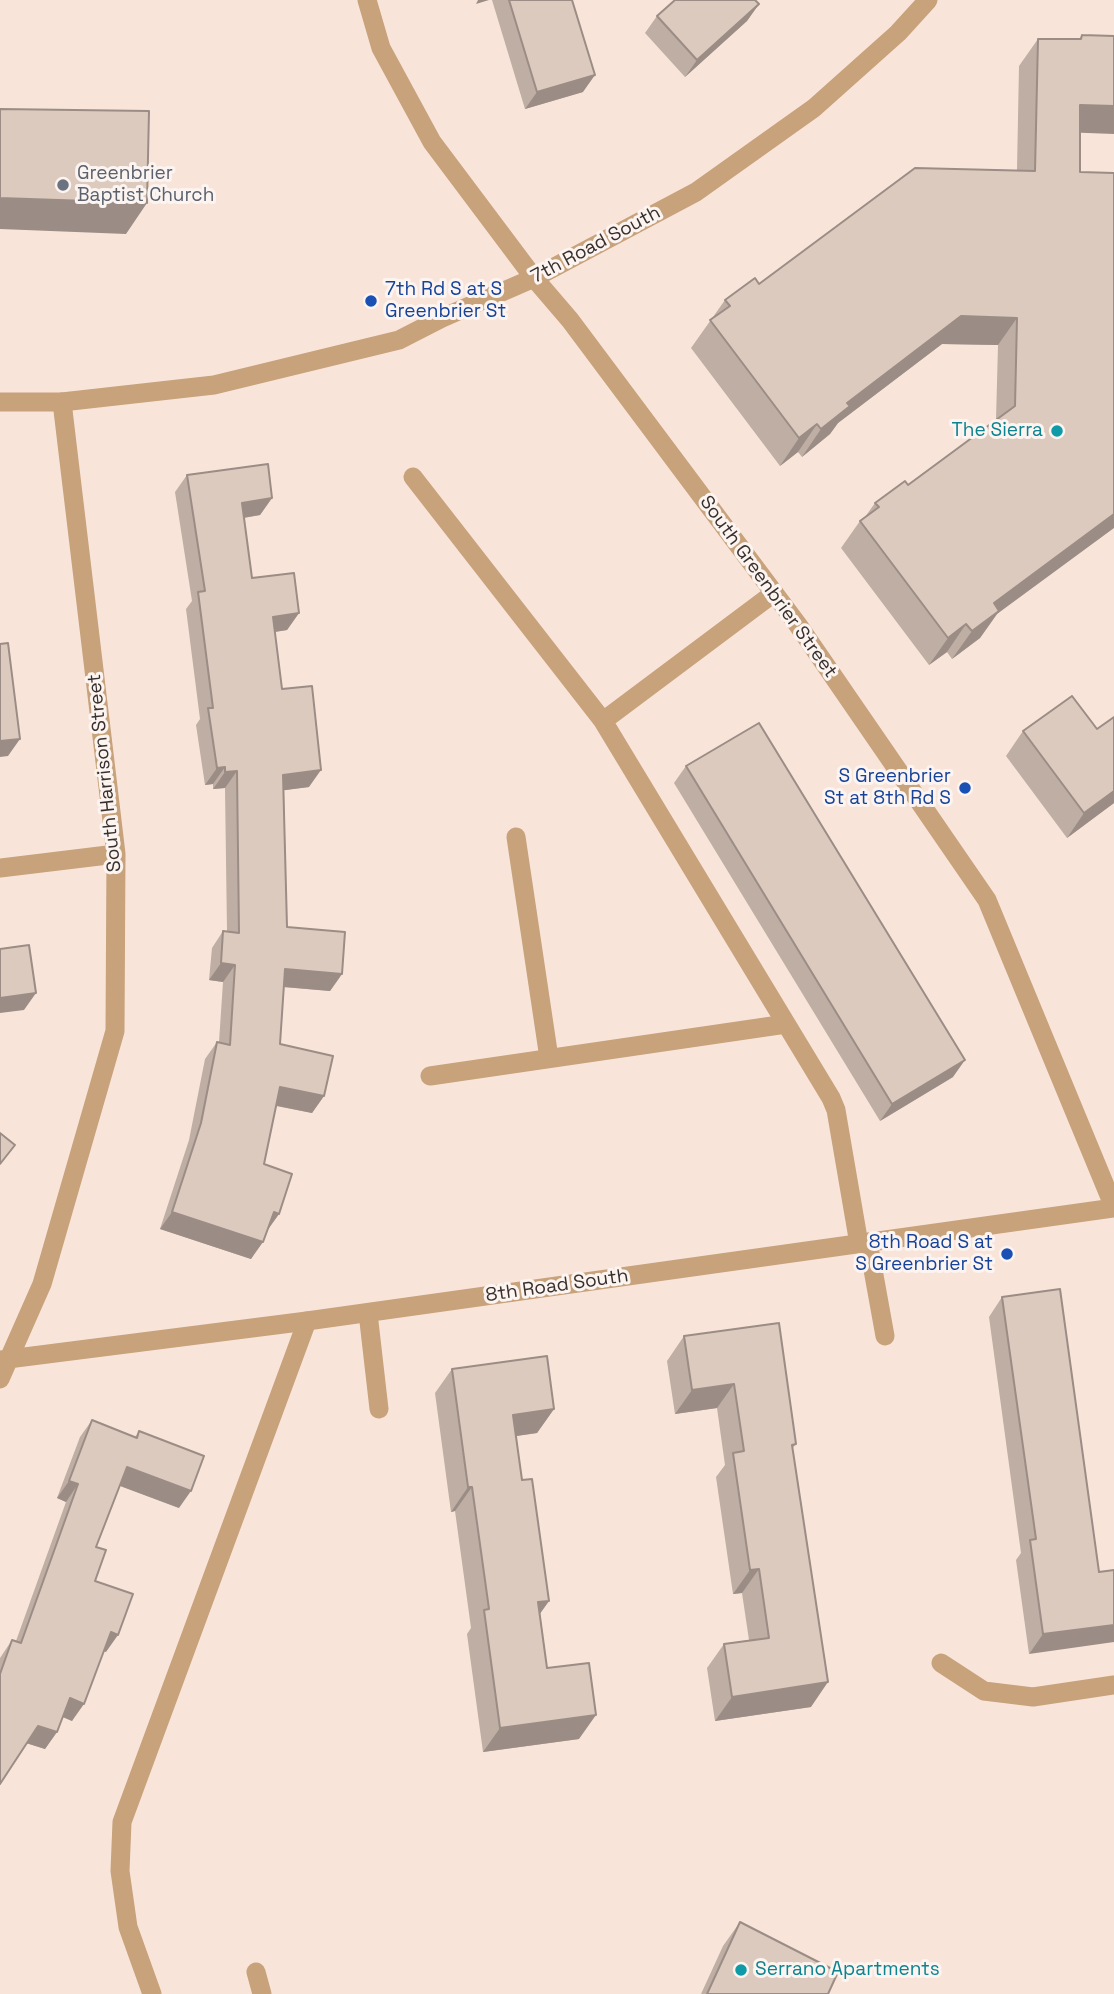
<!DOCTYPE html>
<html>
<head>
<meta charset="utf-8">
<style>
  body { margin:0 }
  canvas { display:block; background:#f8e4d9 }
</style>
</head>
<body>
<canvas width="1114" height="1994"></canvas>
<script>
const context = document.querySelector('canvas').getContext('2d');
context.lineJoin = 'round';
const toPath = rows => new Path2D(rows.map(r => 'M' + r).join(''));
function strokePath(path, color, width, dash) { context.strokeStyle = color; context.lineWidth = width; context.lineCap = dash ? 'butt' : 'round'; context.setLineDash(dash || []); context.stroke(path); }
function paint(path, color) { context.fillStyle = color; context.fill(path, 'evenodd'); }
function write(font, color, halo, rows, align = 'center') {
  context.font = font + ' "Space Grotesk",sans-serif'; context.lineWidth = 6; context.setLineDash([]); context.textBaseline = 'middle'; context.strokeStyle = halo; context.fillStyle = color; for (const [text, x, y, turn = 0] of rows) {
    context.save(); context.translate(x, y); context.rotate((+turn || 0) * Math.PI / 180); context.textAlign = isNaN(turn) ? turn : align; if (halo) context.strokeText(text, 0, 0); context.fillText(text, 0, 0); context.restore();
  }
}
strokePath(toPath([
  [413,477,603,721,831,1098,836,1110,859,1244],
  [603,721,774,593],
  [516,837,549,1058],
  [430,1076,786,1024],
  [868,1242,885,1336],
  [368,1313,379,1409],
  [941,1663,984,1691,1033,1697,1114,1685],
  [256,1972,262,1994],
  [152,1994,128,1927,120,1871,122,1822,307,1321]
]), '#c7a27b', 19);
strokePath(toPath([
  [367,0,381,48,432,142,534,278,570,320,798,625,987,900,1114,1207],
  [0,868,116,854],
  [0,1360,307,1321,1114,1208],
  [0,1379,42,1284,115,1031,116,854,62,402]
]), '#c7a27b', 19);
strokePath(toPath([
  [0,402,62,402,214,385,399,340,442,318,534,278,696,192,814,108,898,33,928,0]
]), '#c7a27b', 19);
paint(toPath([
  [492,0,572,0,583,92,525,109],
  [759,4,747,21,685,77,645,33,657,16],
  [1082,35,1080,133,997,614,980,638,952,659,947,652,929,665,841,548,860,521,865,517,875,503,908,485,996,420,998,345,942,344,838,423,830,434,802,457,798,452,780,466,691,348,725,300,759,284,1017,170,1019,66,1038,39,1079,39],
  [187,475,272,498,260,515,244,518,252,578,299,613,287,630,275,632,282,689,309,787,284,790,287,927,342,974,330,991,283,987,280,1044,324,1096,312,1113,276,1106,264,1164,279,1214,267,1230,251,1259,160,1229,189,1140,205,1059,217,1042,219,1042,223,982,209,980,212,948,223,931,227,931,225,788,213,789,213,784,205,785,196,725,200,719,186,609,192,601,175,492],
  [1023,731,1114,803,1067,838,1006,756],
  [686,766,953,1077,880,1121,674,783],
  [1002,1297,1099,1572,1029,1654,1016,1560,1021,1553,989,1317],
  [684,1336,796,1444,792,1449,811,1707,715,1721,707,1668,724,1644,749,1640,742,1593,733,1594,716,1477,725,1465,717,1408,675,1414,667,1361],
  [452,1369,554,1409,537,1433,516,1436,522,1480,549,1601,540,1613,547,1668,579,1739,483,1752,467,1634,471,1628,455,1511,451,1512,435,1393],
  [92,1420,135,1437,139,1431,179,1508,120,1486,96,1547,95,1581,106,1652,104,1651,72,1721,63,1717,57,1732,45,1749,26,1743,0,1784,0,1658,12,1640,16,1641,66,1502,57,1498,80,1437],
  [740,1922,828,1994,701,1994,723,1946]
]), '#beaea3');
paint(toPath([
  [478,0,489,0,476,4],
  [759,4,747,21,685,77,697,60],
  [595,75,583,92,525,109,537,92],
  [1080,105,1114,106,1114,134,1061,132],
  [0,198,147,203,126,234,0,229],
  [961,316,1017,318,998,345,942,344,838,423,830,434,802,457,821,429,847,403],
  [817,424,798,452,780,466,799,438],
  [272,498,260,515,230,520,242,503],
  [1114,514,1114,528,997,614,980,638,952,659,972,631,994,603],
  [299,613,287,630,261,634,273,617],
  [966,624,947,652,929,665,948,638],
  [20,739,8,756,0,757,0,741],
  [225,767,213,784,205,785,217,768],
  [321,770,309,787,271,792,283,775],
  [237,771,225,788,213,789,225,772],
  [1114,791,1114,803,1067,838,1084,813],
  [221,963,235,965,223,982,209,980],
  [285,969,342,974,330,991,273,986],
  [36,993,24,1010,0,1013,0,998],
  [965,1060,953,1077,880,1121,892,1104],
  [280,1087,324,1096,312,1113,268,1104],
  [172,1212,263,1242,251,1259,160,1229],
  [274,1212,279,1214,267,1231],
  [734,1384,717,1408,675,1414,692,1390],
  [554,1409,537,1433,496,1439,513,1415],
  [127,1467,191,1491,179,1508,115,1484],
  [69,1481,78,1484,66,1502,57,1498],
  [468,1487,472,1487,455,1511,451,1512],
  [759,1569,742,1593,733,1594,750,1570],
  [549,1601,532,1625,538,1602],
  [1114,1625,1114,1642,1029,1654,1043,1634],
  [111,1632,118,1635,106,1652,99,1649],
  [828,1682,811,1707,715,1721,732,1697],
  [70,1698,84,1704,72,1721,58,1715],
  [596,1715,579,1739,483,1752,500,1728],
  [38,1726,57,1732,45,1749,26,1743]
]), '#9b8d85');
const building = toPath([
  [509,0,572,0,595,75,537,92,509,0],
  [675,0,755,0,759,4,697,60,657,16,675,0],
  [1082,35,1114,36,1114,106,1080,105,1080,172,1114,173,1114,514,994,603,999,611,972,631,966,624,948,638,860,521,879,507,875,503,905,481,908,485,1015,406,1017,318,961,316,847,403,850,406,821,429,817,424,799,438,710,320,730,306,725,300,755,278,759,284,915,168,1035,171,1038,39,1081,39,1082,35],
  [0,109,149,111,147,203,0,198,0,109],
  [268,464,272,498,242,503,252,578,294,573,299,613,273,617,282,689,312,686,321,770,283,775,287,927,345,932,342,974,285,969,280,1044,333,1056,324,1096,280,1087,264,1164,292,1174,279,1214,274,1212,263,1242,172,1212,201,1123,217,1042,230,1045,235,965,221,963,223,931,239,933,237,771,225,772,225,767,217,768,208,708,213,708,198,592,205,591,187,475,268,464],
  [8,643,20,739,0,741,0,644,8,643],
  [1072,696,1097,729,1114,717,1114,791,1084,813,1023,731,1072,696],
  [759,723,965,1060,892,1104,686,766,759,723],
  [29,945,36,993,0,998,0,949,29,945],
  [0,1133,15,1145,0,1164,0,1133],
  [1060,1289,1099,1572,1114,1570,1114,1625,1043,1634,1030,1540,1036,1539,1002,1297,1060,1289],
  [779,1323,796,1444,792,1445,828,1682,732,1697,724,1644,769,1638,759,1569,750,1570,733,1453,744,1451,734,1384,692,1390,684,1336,779,1323],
  [547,1356,554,1409,513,1415,522,1480,532,1479,549,1601,538,1602,547,1668,589,1663,596,1715,500,1728,484,1610,489,1609,472,1487,468,1487,452,1369,547,1356],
  [92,1420,137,1438,139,1431,204,1456,191,1491,127,1467,96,1547,106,1550,95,1581,133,1594,118,1635,111,1632,84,1704,70,1698,57,1732,38,1726,0,1784,0,1674,12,1640,21,1643,78,1484,69,1481,92,1420],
  [740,1922,838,1972,828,1994,707,1994,740,1922]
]);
paint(building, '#ddcabe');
strokePath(building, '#9b8d85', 2);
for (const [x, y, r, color] of [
  [63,185,7,"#6b7280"],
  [371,301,7,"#1a4fb4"],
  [1057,431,7,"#0f9aa8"],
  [965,788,7,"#1a4fb4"],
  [1007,1254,7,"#1a4fb4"],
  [741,1970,7,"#0f9aa8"]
]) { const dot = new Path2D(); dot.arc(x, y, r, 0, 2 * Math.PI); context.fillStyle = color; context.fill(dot); strokePath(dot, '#fcf4f0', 2.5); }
write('19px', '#5b616d', '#fcf4f0', [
  ["Greenbrier",77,174],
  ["Baptist Church",77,196]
], 'left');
write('19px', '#38302c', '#fcf4f0', [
  ["7th Road South",596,245,-28],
  ["South Greenbrier Street",768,587,54],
  ["South Harrison Street",105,773,-96],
  ["8th Road South",557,1286,-8]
]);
write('19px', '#164399', '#fcf4f0', [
  ["7th Rd S at S",385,290,"left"],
  ["Greenbrier St",385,312,"left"],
  ["S Greenbrier",951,777],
  ["St at 8th Rd S",951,799],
  ["8th Road S at",993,1243],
  ["S Greenbrier St",993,1265]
], 'right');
write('19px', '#0d838f', '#fcf4f0', [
  ["The Sierra",1043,431],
  ["Serrano Apartments",755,1970,"left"]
], 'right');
</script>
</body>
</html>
